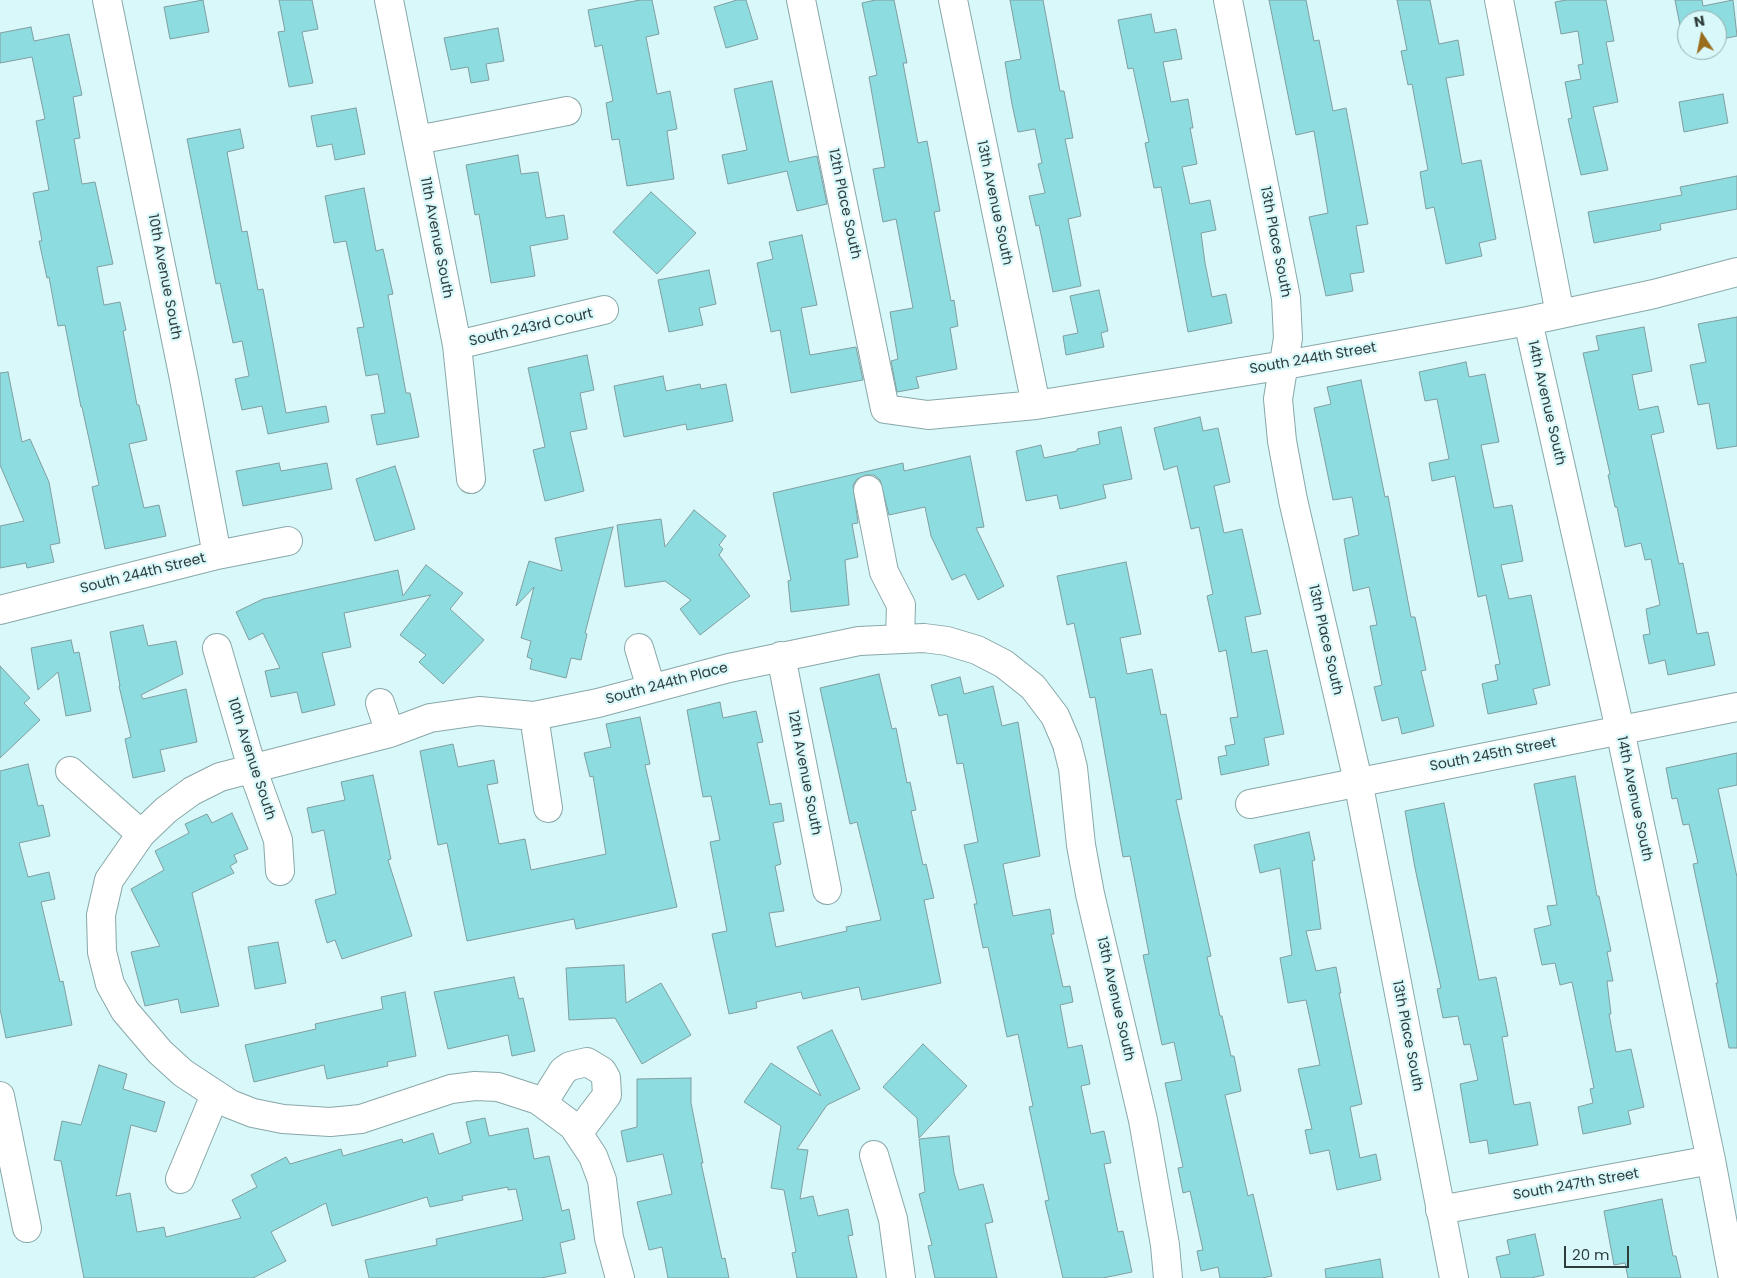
<!DOCTYPE html>
<html>
<head>
<meta charset="utf-8">
<style>
  body { margin:0 }
  #map { position:relative; width:1737px; height:1278px; overflow:hidden; background:#d8f8fa; font-family:Poppins,sans-serif }
  canvas { display:block }
  .north { position:absolute; left:1677px; top:10px; width:50px; height:50px; box-sizing:border-box; background:#d8f8fa; border:1px solid #94adae; border-radius:50%; rotate:349deg; font-size:14px; font-weight:700; line-height:20px; text-align:center; color:#2f3c3c }
  .north::after { content:''; display:block; margin:auto; width:18px; height:22px; background:#9a6d1d; clip-path:polygon(50% 0,100% 100%,50% 72%,0 100%) }
  .scale { position:absolute; left:1564px; top:1246px; width:65px; height:22px; box-sizing:border-box; border:2px solid #2f3c3c; border-top:0; padding-left:6px; font-size:15px; line-height:18px; white-space:nowrap; color:#2f3c3c; -webkit-text-stroke:4px #d8f8fa; paint-order:stroke }
</style>
</head>
<body>
<div id="map">
<canvas width="1737" height="1278"></canvas>
<div class="north">N</div>
<div class="scale">20 m</div>
</div>
<script>
const context = document.querySelector('canvas').getContext('2d');
context.lineJoin = 'round';
function paint(path, color) { context.fillStyle = color; context.fill(path, 'evenodd'); }
const toPath = rows => new Path2D(rows.map(r => 'M' + r).join(''));
function strokePath(path, color, width, dash) { context.strokeStyle = color; context.lineWidth = width; context.lineCap = dash ? 'butt' : 'round'; context.setLineDash(dash || []); context.stroke(path); }
function write(font, color, halo, rows, align = 'center') {
  context.font = font + ' Poppins,sans-serif'; context.lineWidth = 4.5; context.setLineDash([]); context.textBaseline = 'middle'; context.strokeStyle = halo; context.fillStyle = color; for (const [text, x, y, turn = 0] of rows) {
    context.save(); context.translate(x, y); context.rotate((+turn || 0) * Math.PI / 180); context.textAlign = isNaN(turn) ? turn : align; if (halo) context.strokeText(text, 0, 0); context.fillText(text, 0, 0); context.restore();
  }
}
const building = toPath([
  [203,0,209,32,170,39,164,7,203,0],
  [279,0,312,0,318,29,302,32,313,83,289,87,278,32,285,31,279,0],
  [640,0,652,0,659,34,646,37,657,94,670,91,677,129,667,131,674,179,627,186,619,139,612,140,606,103,613,101,602,45,595,47,588,10,640,0],
  [737,0,746,0,758,39,726,48,714,7,737,0],
  [875,0,894,0,907,63,903,63,918,143,927,141,940,211,934,212,951,301,954,300,958,326,950,328,957,369,916,377,919,388,897,392,891,361,898,359,890,312,913,308,896,219,883,222,873,169,885,167,869,77,877,75,862,3,875,0],
  [1010,0,1043,0,1060,91,1064,91,1073,138,1065,139,1081,216,1068,219,1081,286,1053,292,1039,225,1036,226,1029,196,1045,193,1038,164,1042,163,1035,129,1018,132,1012,104,1005,62,1021,59,1010,0],
  [1269,0,1306,0,1314,41,1319,40,1333,111,1346,108,1368,224,1356,226,1364,272,1350,274,1353,291,1326,296,1309,217,1328,213,1314,131,1296,135,1269,0],
  [1397,0,1430,0,1439,44,1458,40,1464,75,1446,78,1462,164,1481,160,1496,239,1479,243,1482,256,1446,264,1434,207,1426,209,1420,172,1428,170,1412,84,1408,85,1401,51,1407,50,1397,0],
  [1566,0,1606,0,1614,41,1606,42,1618,102,1593,107,1608,170,1581,175,1568,119,1572,118,1565,82,1581,79,1578,65,1583,64,1578,31,1561,34,1555,2,1566,0],
  [1675,0,1702,0,1703,6,1733,0,1737,36,1717,40,1717,20,1687,20,1687,45,1684,46,1675,0],
  [1151,14,1155,33,1176,29,1182,59,1163,62,1171,102,1188,99,1193,128,1190,128,1197,164,1182,167,1190,204,1210,200,1216,230,1201,233,1205,263,1212,297,1226,294,1232,323,1188,332,1161,187,1154,188,1145,143,1149,142,1133,68,1128,69,1118,20,1151,14],
  [31,27,34,41,69,34,82,95,73,97,80,138,74,139,82,184,95,182,113,264,97,267,104,305,120,302,126,330,123,331,137,405,139,405,147,440,129,444,144,508,159,505,166,536,105,549,92,487,99,485,82,407,81,407,65,325,58,326,49,277,47,278,39,241,42,241,33,193,49,190,36,121,45,119,32,57,0,63,0,33,31,27],
  [498,28,504,61,486,64,489,80,471,83,468,67,451,70,444,38,498,28],
  [772,81,789,162,817,156,827,204,797,211,787,171,728,184,722,155,747,150,734,89,772,81],
  [1723,94,1728,123,1684,132,1679,102,1723,94],
  [356,108,365,154,335,160,332,144,317,147,311,116,356,108],
  [240,129,244,148,227,152,242,232,247,231,258,290,263,289,286,413,326,406,329,422,268,434,262,406,242,410,235,379,249,376,242,341,233,343,220,283,216,284,187,139,240,129],
  [518,155,521,174,538,172,546,218,564,215,568,239,530,246,535,276,491,283,479,214,475,215,466,165,518,155],
  [1737,176,1737,209,1660,224,1661,230,1594,243,1588,212,1682,195,1680,187,1737,176],
  [364,188,376,251,383,249,393,294,388,295,406,393,410,393,419,437,377,445,371,415,385,413,378,374,366,376,357,328,364,327,346,241,334,243,325,196,364,188],
  [651,192,696,233,657,274,613,232,651,192],
  [802,235,817,305,801,308,810,355,856,347,863,380,791,393,780,330,771,332,757,263,773,259,769,242,802,235],
  [709,270,716,304,699,308,703,325,669,332,658,280,709,270],
  [1099,290,1108,331,1101,333,1104,347,1066,355,1063,336,1078,333,1070,296,1099,290],
  [1737,317,1737,446,1717,449,1709,403,1698,405,1690,365,1706,362,1698,324,1737,317],
  [1644,327,1652,371,1632,375,1639,410,1658,406,1664,432,1651,435,1666,503,1679,564,1683,563,1697,634,1708,632,1715,665,1668,675,1665,660,1649,664,1643,635,1650,634,1646,609,1660,605,1651,559,1645,560,1641,543,1625,547,1617,507,1615,507,1608,475,1610,474,1583,353,1599,350,1596,336,1644,327],
  [587,355,594,390,580,393,587,429,570,432,584,491,545,501,533,450,545,447,528,368,587,355],
  [1466,362,1469,377,1485,374,1499,442,1481,445,1494,508,1512,505,1523,561,1501,565,1509,599,1531,595,1550,685,1533,689,1537,704,1488,714,1482,684,1498,680,1495,665,1500,664,1486,595,1478,597,1455,476,1432,481,1429,463,1449,459,1437,399,1425,401,1419,372,1466,362],
  [8,372,22,442,30,439,49,482,60,543,50,545,54,562,27,568,26,563,0,568,0,526,24,521,0,465,0,373,8,372],
  [663,376,666,391,700,384,701,389,726,384,733,421,687,430,686,424,624,437,614,386,663,376],
  [1361,380,1385,497,1388,496,1411,617,1415,617,1426,670,1421,671,1434,726,1402,734,1398,717,1382,721,1374,687,1382,685,1370,626,1377,625,1369,587,1353,591,1344,539,1359,535,1352,497,1333,500,1314,408,1331,404,1327,387,1361,380],
  [1200,417,1203,431,1218,428,1230,482,1214,486,1224,533,1242,529,1261,614,1245,617,1252,653,1267,650,1284,734,1264,738,1269,765,1221,775,1218,757,1227,755,1225,746,1235,744,1230,718,1238,717,1226,650,1219,652,1207,596,1213,594,1199,527,1191,529,1177,466,1164,470,1154,428,1200,417],
  [1121,427,1132,479,1103,485,1106,498,1078,505,1060,509,1057,495,1026,501,1016,451,1041,445,1044,458,1077,451,1077,449,1100,444,1098,432,1121,427],
  [970,456,984,527,976,528,1004,586,978,600,965,574,952,580,931,536,925,507,889,515,880,480,874,475,866,475,857,479,853,485,858,523,852,524,858,557,845,560,849,605,791,612,788,581,791,580,773,493,903,463,904,471,970,456],
  [279,463,281,471,327,463,332,489,243,506,236,471,279,463],
  [395,466,415,529,375,541,356,479,395,466],
  [694,510,726,536,719,545,723,549,719,555,750,596,700,635,680,609,691,600,665,581,625,587,617,525,661,519,665,547,694,510],
  [613,527,585,633,587,634,581,660,571,658,566,678,530,669,532,659,527,657,531,641,521,638,534,587,516,606,529,561,562,571,555,538,613,527],
  [1126,562,1141,634,1120,638,1127,674,1152,669,1161,715,1166,714,1182,799,1176,800,1211,956,1207,957,1220,1016,1222,1016,1231,1056,1234,1056,1241,1091,1225,1095,1248,1196,1253,1194,1272,1276,1262,1278,1220,1278,1218,1267,1201,1271,1197,1251,1203,1250,1190,1191,1183,1193,1178,1168,1183,1167,1165,1083,1182,1080,1174,1042,1162,1045,1143,955,1149,954,1130,856,1123,857,1095,697,1090,698,1074,623,1067,625,1057,576,1126,562],
  [426,565,463,593,450,609,484,640,443,684,419,662,426,655,400,635,431,595,344,613,351,647,322,653,335,705,302,713,297,692,271,697,265,671,280,668,263,633,249,640,236,612,263,599,398,570,403,596,426,565],
  [143,625,148,646,176,641,183,674,141,695,143,699,186,689,197,742,160,750,165,771,133,778,125,739,131,737,119,686,120,686,110,632,143,625],
  [71,640,74,653,79,652,91,711,66,716,58,672,38,690,31,648,71,640],
  [0,666,30,698,24,703,40,720,0,758,0,666],
  [879,674,892,729,896,728,907,783,910,782,916,810,911,811,923,865,926,864,934,898,924,900,941,983,862,1000,859,987,803,999,801,992,756,1002,757,1008,729,1014,712,934,727,931,710,842,720,840,711,796,703,797,687,710,720,702,723,718,756,711,763,742,757,743,770,805,781,803,784,821,773,823,781,864,775,866,784,911,769,913,776,947,847,931,846,927,881,920,857,822,850,824,820,688,879,674],
  [960,677,964,694,993,686,1002,726,1018,722,1040,856,1003,864,1013,916,1050,909,1054,934,1051,934,1063,987,1070,986,1073,1002,1060,1005,1068,1048,1082,1045,1090,1084,1081,1086,1091,1134,1104,1131,1111,1163,1104,1164,1118,1232,1123,1231,1132,1272,1103,1278,1063,1278,1045,1201,1049,1200,1029,1107,1033,1106,1018,1034,1007,1037,988,947,983,948,974,904,977,904,964,845,978,842,963,763,957,764,947,714,939,716,931,685,960,677],
  [640,717,650,764,645,765,677,907,576,929,574,919,467,941,447,843,438,845,420,751,453,744,458,767,494,760,498,783,487,785,499,844,525,839,531,870,606,854,593,776,590,777,584,753,611,747,606,724,640,717],
  [1737,753,1737,785,1718,789,1737,877,1737,1048,1729,1048,1716,983,1718,983,1693,864,1698,863,1689,824,1683,825,1677,798,1672,799,1666,768,1737,753],
  [28,764,38,806,43,805,50,836,19,843,28,877,49,872,55,899,41,902,60,982,63,981,72,1025,6,1038,0,1009,0,771,28,764],
  [373,775,391,859,388,860,412,936,342,959,335,940,327,943,315,900,336,894,324,830,312,833,307,808,345,800,341,782,373,775],
  [1575,776,1597,896,1599,896,1611,951,1607,952,1613,981,1607,981,1611,1014,1609,1014,1616,1052,1631,1049,1644,1107,1628,1111,1631,1124,1583,1134,1578,1107,1593,1103,1590,1089,1594,1088,1572,982,1560,985,1555,963,1542,965,1534,929,1551,925,1547,906,1557,905,1534,784,1575,776],
  [1444,803,1479,980,1496,977,1508,1036,1502,1037,1514,1105,1530,1102,1538,1145,1489,1154,1487,1140,1470,1143,1460,1084,1478,1080,1470,1044,1464,1045,1458,1016,1443,1018,1437,989,1441,988,1415,868,1405,811,1444,803],
  [232,813,248,849,234,855,237,862,230,866,234,873,192,893,219,1006,181,1013,178,999,145,1006,131,952,160,946,131,889,164,870,155,851,189,833,185,824,207,814,212,823,232,813],
  [1309,832,1315,860,1312,861,1321,929,1306,931,1316,971,1336,967,1341,993,1339,993,1362,1104,1350,1107,1360,1158,1376,1154,1381,1180,1337,1190,1329,1150,1310,1154,1305,1130,1312,1129,1298,1069,1320,1065,1306,1000,1288,1003,1280,958,1292,955,1280,868,1260,873,1254,845,1309,832],
  [278,942,286,983,255,989,248,947,278,942],
  [624,965,626,1003,661,983,691,1035,642,1064,615,1018,569,1020,566,968,624,965],
  [514,977,519,999,523,998,535,1051,512,1056,508,1035,448,1049,434,992,514,977],
  [405,992,416,1056,387,1062,388,1066,327,1079,324,1065,254,1082,245,1045,316,1029,315,1024,383,1009,381,997,405,992],
  [832,1030,860,1089,827,1105,797,1149,808,1150,800,1199,813,1196,818,1216,848,1209,853,1235,848,1236,857,1278,797,1278,792,1253,796,1252,784,1190,771,1188,781,1126,744,1102,771,1063,821,1096,797,1047,832,1030],
  [923,1044,967,1086,919,1138,917,1118,883,1087,923,1044],
  [99,1065,127,1074,123,1089,165,1102,156,1132,131,1125,116,1196,130,1193,137,1232,164,1227,166,1237,241,1218,232,1200,257,1187,251,1175,286,1157,290,1164,341,1149,343,1156,402,1139,403,1143,433,1133,439,1154,471,1143,466,1122,485,1118,489,1136,528,1128,534,1159,549,1156,562,1211,569,1209,575,1239,560,1243,566,1273,541,1278,369,1278,365,1260,437,1245,436,1239,523,1220,516,1189,508,1190,508,1187,462,1196,463,1200,430,1207,427,1197,332,1226,326,1203,271,1232,286,1261,253,1278,84,1278,61,1161,54,1160,62,1121,81,1125,99,1065],
  [691,1078,691,1103,703,1163,701,1163,722,1259,725,1258,729,1278,668,1278,662,1247,649,1250,637,1202,672,1194,663,1154,627,1162,621,1131,637,1127,637,1079,691,1078],
  [949,1136,954,1173,959,1190,983,1184,993,1222,985,1224,997,1278,935,1278,928,1246,932,1245,919,1194,925,1192,919,1139,949,1136],
  [1662,1199,1673,1256,1676,1256,1681,1278,1628,1278,1625,1263,1614,1265,1604,1211,1662,1199],
  [1535,1234,1544,1275,1531,1278,1501,1278,1496,1257,1510,1254,1507,1240,1535,1234],
  [1380,1259,1383,1278,1326,1278,1325,1269,1380,1259]
]);
paint(building, '#8ddce0');
strokePath(building, '#819ea0', 1);
const minor = toPath([
  [107,0,184,379,217,555],
  [389,0,457,345,471,479],
  [801,0,885,409,928,415,1036,405,1285,365,1528,321,1654,294,1737,272],
  [953,0,1036,405],
  [1228,0,1286,298,1288,338,1278,399,1282,441,1293,500,1358,781,1454,1278],
  [1499,0,1560,314],
  [417,140,567,111],
  [1528,321,1620,730,1711,1160,1733,1278],
  [457,345,604,310],
  [868,490,884,572,901,605,900,638],
  [0,610,217,555,288,541],
  [217,648,252,768,278,840,280,871],
  [639,648,651,688],
  [781,656,827,890],
  [380,703,390,733],
  [534,716,548,808],
  [70,771,141,834],
  [1250,804,1737,707],
  [0,1096,27,1228],
  [543,1103,563,1071,570,1066,587,1062,602,1071,606,1078,607,1095,579,1132],
  [874,1155,893,1219,901,1278],
  [180,1179,215,1095],
  [1440,1210,1711,1160],
  [620,1278,609,1238,602,1180,593,1156,573,1126,538,1100,498,1087,475,1086,451,1089,361,1119,330,1122,283,1119,253,1113,230,1104,183,1073,160,1052,125,1011,110,984,102,952,101,915,109,880,141,834,166,810,192,791,220,777,390,733,430,718,479,711,534,716,598,703,729,668,859,641,924,638,947,641,977,650,1004,664,1033,687,1055,716,1067,744,1073,768,1081,845,1090,894,1143,1120,1165,1245,1168,1278]
]);
strokePath(minor, '#89a7a8', 30);
strokePath(minor, '#fff', 28);
write('14px', '#2f3c3c', '#d8f8fa', [
  ["13th Avenue South",994,203,78],
  ["12th Place South",844,204,78],
  ["11th Avenue South",436,238,79],
  ["13th Place South",1275,242,79],
  ["10th Avenue South",164,277,79],
  ["South 243rd Court",531,328,-13],
  ["South 244th Street",1313,359,-10],
  ["14th Avenue South",1546,403,77],
  ["South 244th Street",143,574,-14],
  ["13th Place South",1325,640,77],
  ["South 244th Place",667,684,-15],
  ["South 245th Street",1493,755,-11],
  ["10th Avenue South",251,759,72],
  ["12th Avenue South",804,773,79],
  ["14th Avenue South",1634,799,78],
  ["13th Avenue South",1115,999,77],
  ["13th Place South",1407,1036,79],
  ["South 247th Street",1576,1185,-10]
]);
</script>
</body>
</html>
